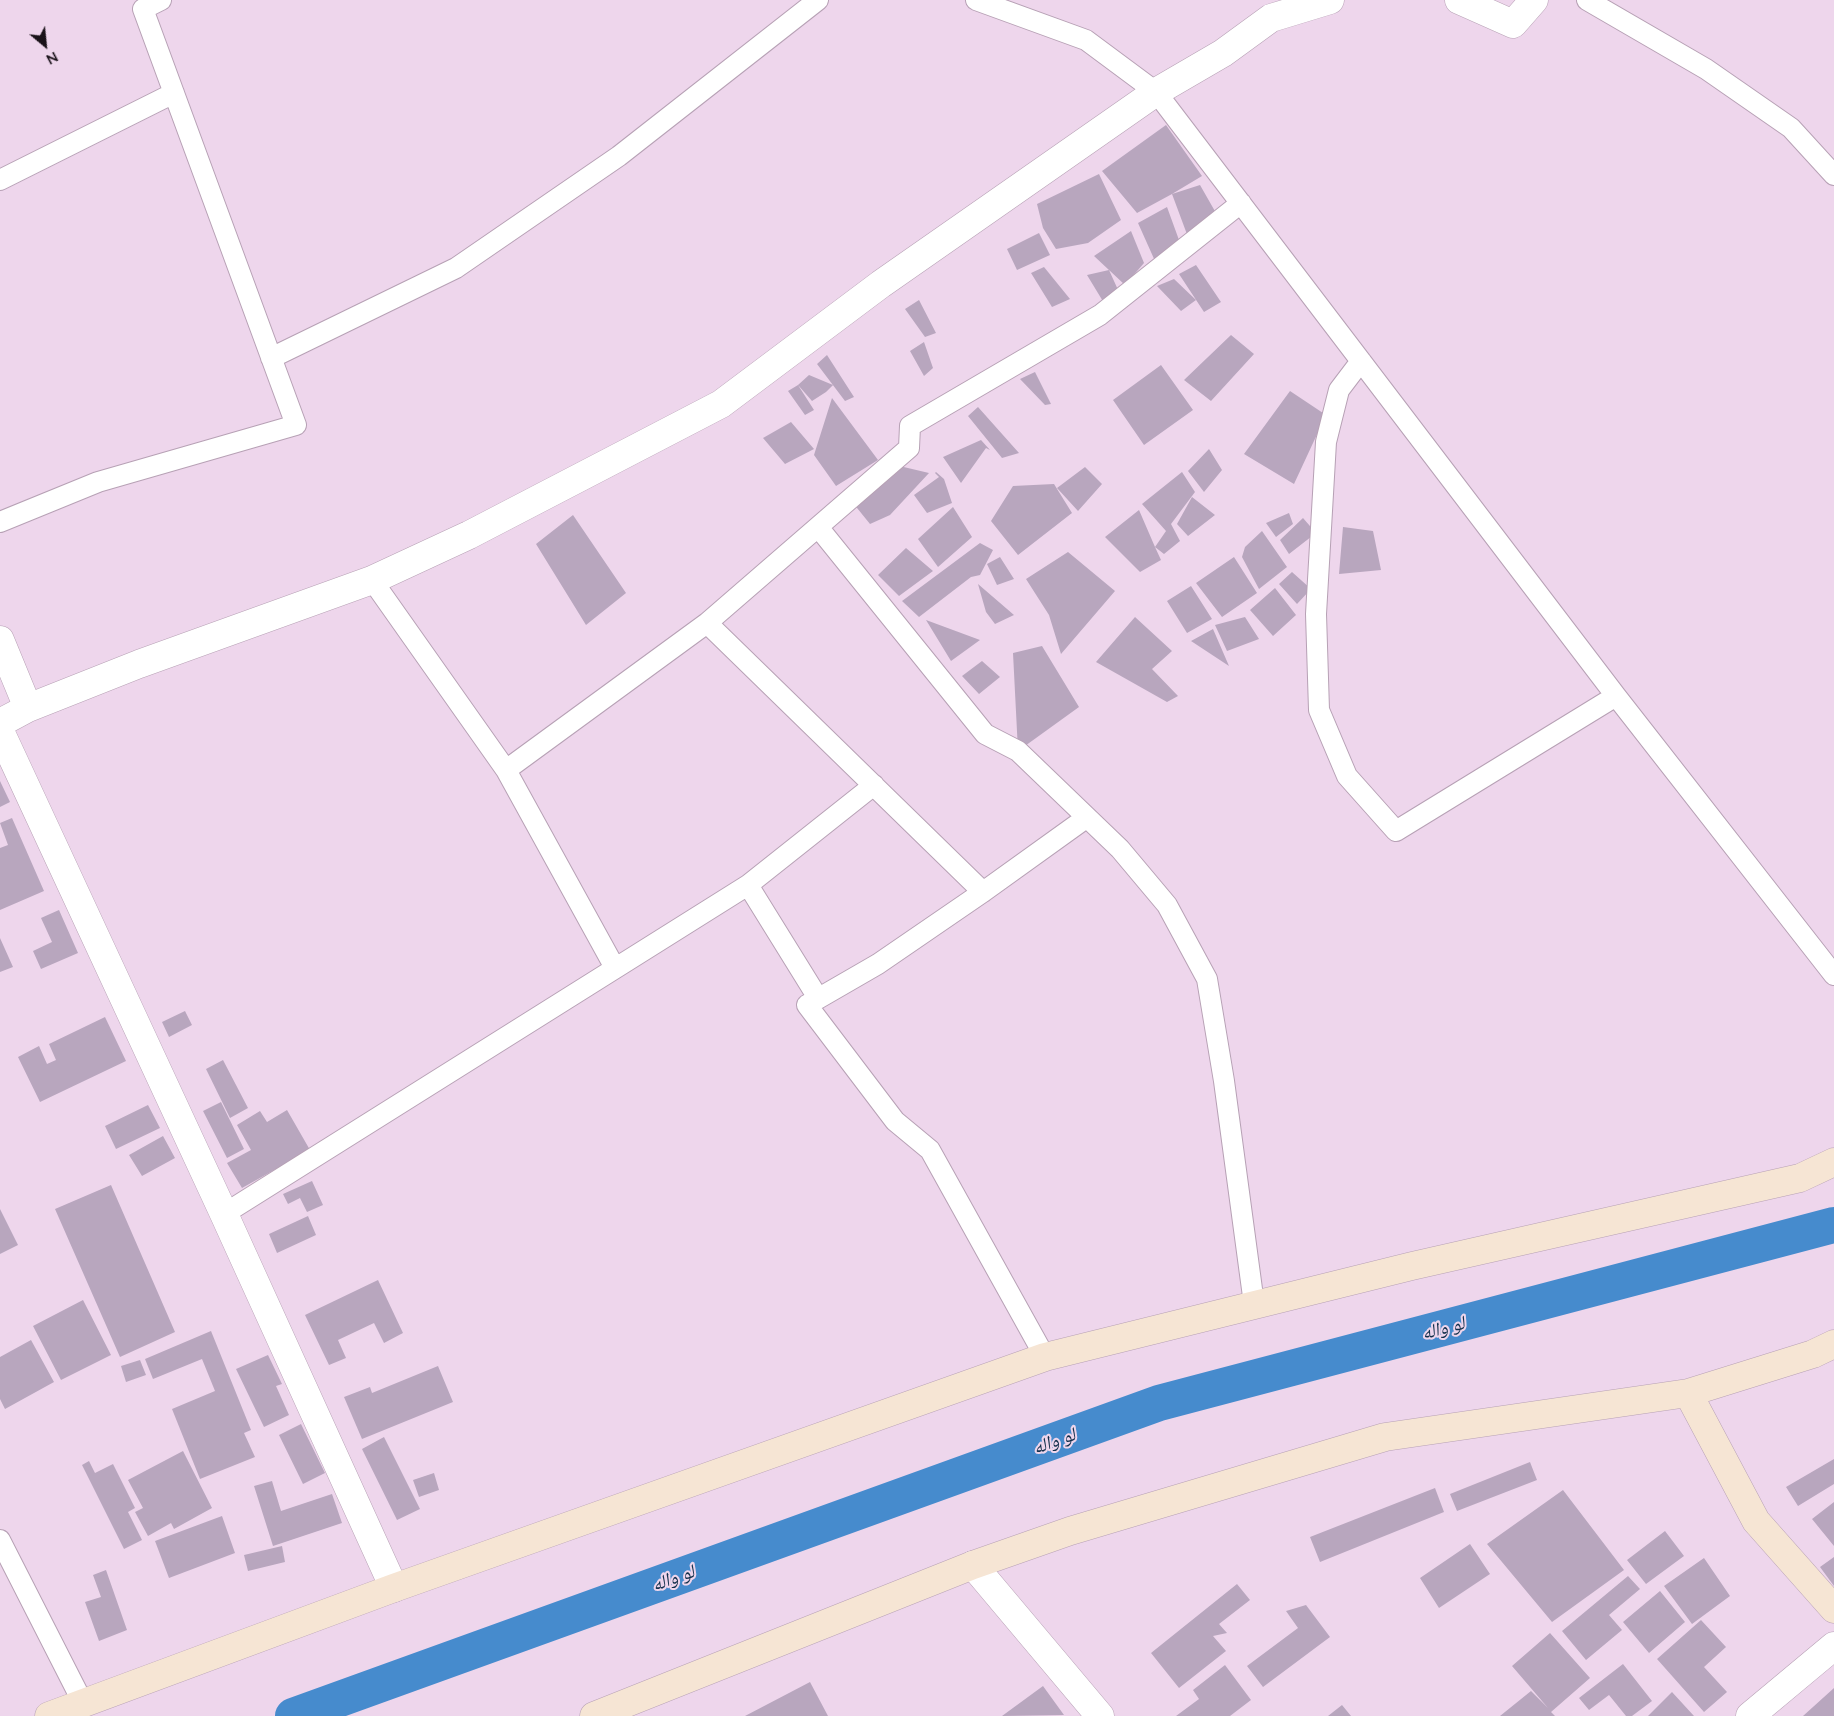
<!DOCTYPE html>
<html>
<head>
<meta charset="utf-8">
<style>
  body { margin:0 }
  #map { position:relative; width:1834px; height:1716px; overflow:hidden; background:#eed6ec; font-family:Lato,sans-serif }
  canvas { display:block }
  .north { position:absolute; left:20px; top:20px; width:50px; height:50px; -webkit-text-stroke:4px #eed6ec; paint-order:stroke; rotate:152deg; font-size:14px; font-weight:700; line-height:20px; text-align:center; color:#1a1219 }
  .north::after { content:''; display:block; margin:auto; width:18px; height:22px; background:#1a1219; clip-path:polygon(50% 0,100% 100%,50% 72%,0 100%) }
</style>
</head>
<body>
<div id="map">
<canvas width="1834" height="1716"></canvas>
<div class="north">N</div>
</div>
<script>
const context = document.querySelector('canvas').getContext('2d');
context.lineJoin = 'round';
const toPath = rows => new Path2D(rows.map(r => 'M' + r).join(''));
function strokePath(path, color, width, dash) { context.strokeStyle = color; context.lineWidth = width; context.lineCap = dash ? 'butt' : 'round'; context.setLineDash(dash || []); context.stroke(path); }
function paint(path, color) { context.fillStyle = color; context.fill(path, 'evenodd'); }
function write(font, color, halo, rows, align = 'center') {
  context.font = font + ' Lato,"Noto Naskh Arabic",sans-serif'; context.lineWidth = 4; context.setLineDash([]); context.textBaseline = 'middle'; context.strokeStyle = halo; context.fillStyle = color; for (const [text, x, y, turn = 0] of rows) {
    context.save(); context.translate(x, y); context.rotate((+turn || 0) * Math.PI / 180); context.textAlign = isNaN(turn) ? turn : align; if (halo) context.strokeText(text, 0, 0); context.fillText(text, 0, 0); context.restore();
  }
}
strokePath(toPath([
  [293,1716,1159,1403,1834,1225]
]), '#468bcd', 36);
paint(toPath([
  [1166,125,1202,176,1172,194,1137,213,1102,171],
  [1099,174,1121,220,1088,243,1056,249,1043,228,1037,204],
  [1200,185,1216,213,1188,237,1172,194],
  [1167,207,1179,240,1155,261,1138,223],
  [1131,231,1144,263,1125,285,1109,270,1119,292,1104,303,1087,275,1109,270,1094,256],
  [1039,233,1050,255,1017,270,1007,249],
  [1196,265,1221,302,1204,312,1179,274],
  [1044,267,1070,299,1052,307,1031,273],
  [1174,279,1196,300,1181,311,1157,286],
  [919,300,936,333,925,337,905,309],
  [1231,335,1254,354,1211,401,1184,380],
  [924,342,933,368,924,376,910,351],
  [827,355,854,397,845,401,817,364],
  [1161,365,1193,410,1144,445,1113,400],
  [1035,372,1051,404,1045,405,1020,379],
  [809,375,833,385,826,392,812,401,798,385],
  [798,385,814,410,805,415,788,391],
  [1290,391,1326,415,1294,484,1244,454],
  [832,398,878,460,836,486,814,455],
  [978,407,1019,453,1002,458,968,416],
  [791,422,814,449,785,464,763,438],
  [981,440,990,450,986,448,961,483,943,457],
  [1209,449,1222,470,1204,492,1188,471],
  [891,464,929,473,890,515,870,524,853,503],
  [1085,467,1102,484,1078,511,1057,488],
  [936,472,944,479,952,503,927,513,914,495,939,477,935,473],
  [1182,472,1195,492,1171,524,1180,541,1164,554,1155,547,1161,560,1140,572,1105,537,1139,510,1155,547,1166,531,1142,504],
  [1054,484,1072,513,1018,555,991,521,1013,486],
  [1192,497,1215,515,1188,536,1177,524],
  [953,507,972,537,938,567,918,539],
  [1289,513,1293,524,1276,537,1266,523],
  [573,515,626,593,586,625,536,544],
  [1303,518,1316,533,1289,554,1280,540],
  [1343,527,1373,531,1381,570,1339,574],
  [1262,531,1287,567,1259,589,1242,557,1245,547],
  [980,543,993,550,980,575,971,577,919,617,902,601],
  [906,548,933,571,899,596,878,575],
  [1068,552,1115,591,1061,654,1049,615,1026,579],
  [1000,557,1014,579,997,585,987,564],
  [1234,557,1257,593,1222,617,1196,583],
  [1292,572,1311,589,1297,604,1279,584],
  [978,584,1014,615,995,624,986,612],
  [1191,586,1212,619,1187,633,1167,601],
  [1275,588,1296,615,1273,636,1250,610],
  [1135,617,1172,651,1152,669,1178,696,1167,702,1096,662],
  [1245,617,1259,639,1227,651,1215,625],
  [926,620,980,640,951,661],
  [1213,629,1229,666,1191,641],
  [1042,646,1079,707,1018,751,1013,653],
  [982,661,1000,677,979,694,962,676],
  [0,781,10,802,0,807],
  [12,818,44,891,0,910,0,848,8,845,0,823],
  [59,910,78,953,41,969,33,951,52,942,41,918],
  [0,938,13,967,0,972],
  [185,1011,192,1025,169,1037,162,1022],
  [105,1017,126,1061,40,1102,18,1057,39,1046,47,1064,56,1060,49,1044],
  [223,1060,248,1108,230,1118,206,1069],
  [221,1102,244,1149,227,1158,203,1111],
  [148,1105,160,1128,116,1149,105,1126],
  [287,1110,310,1150,242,1188,227,1163,251,1150,237,1125,260,1111,267,1122],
  [163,1136,175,1158,142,1176,129,1155],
  [312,1181,323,1205,307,1212,300,1198,288,1204,283,1194],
  [111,1185,175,1332,120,1357,55,1209],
  [0,1209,18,1245,0,1254],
  [308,1216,316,1235,277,1253,269,1234],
  [378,1280,403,1333,384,1343,374,1323,338,1340,346,1358,329,1365,305,1315],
  [83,1300,111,1355,61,1380,33,1326],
  [211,1331,251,1430,244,1433,255,1457,200,1479,172,1409,215,1391,202,1359,153,1379,145,1359],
  [31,1340,54,1382,5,1409,0,1399,0,1357],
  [268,1355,282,1384,276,1386,289,1415,264,1427,236,1369],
  [140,1360,146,1375,126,1382,121,1366],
  [438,1366,453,1402,362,1439,344,1397,370,1387,372,1393],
  [301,1424,325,1473,303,1484,279,1435],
  [384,1437,420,1509,397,1520,362,1449],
  [183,1451,212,1508,174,1529,171,1523,148,1536,135,1512,143,1508,128,1480],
  [1834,1459,1834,1484,1798,1506,1786,1487],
  [89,1461,95,1473,113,1464,135,1508,128,1512,142,1540,124,1549,82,1465],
  [1530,1462,1537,1480,1457,1511,1450,1494],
  [434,1473,439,1490,419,1497,413,1480],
  [272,1481,281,1511,332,1494,342,1523,273,1546,254,1486],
  [1435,1488,1444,1512,1320,1562,1310,1537],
  [1563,1490,1624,1570,1552,1622,1487,1544],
  [1834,1502,1834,1546,1812,1519],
  [222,1516,235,1553,169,1578,155,1541],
  [1665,1531,1684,1556,1646,1584,1627,1560],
  [1470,1544,1490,1574,1439,1608,1420,1578],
  [282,1546,285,1562,248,1571,244,1555],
  [1834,1557,1834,1586,1820,1567],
  [1704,1558,1730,1596,1692,1624,1664,1586],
  [106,1570,127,1630,99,1641,85,1602,101,1597,93,1575],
  [1628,1576,1640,1589,1609,1615,1622,1630,1586,1660,1562,1631],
  [1237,1584,1250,1600,1219,1624,1227,1633,1213,1636,1226,1651,1179,1688,1151,1653],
  [1660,1591,1685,1622,1649,1653,1623,1622],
  [1306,1605,1330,1637,1263,1687,1247,1666,1298,1628,1286,1611],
  [1701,1620,1726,1647,1704,1667,1727,1692,1704,1712,1657,1659],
  [1550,1633,1590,1678,1551,1712,1555,1716,1500,1716,1531,1691,1548,1708,1512,1666],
  [1623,1664,1652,1701,1632,1716,1626,1716,1609,1695,1589,1710,1579,1698],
  [1225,1665,1251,1700,1230,1716,1176,1716,1199,1699,1193,1690],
  [810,1682,828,1716,745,1716],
  [1043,1686,1064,1715,1002,1716],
  [1834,1688,1834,1716,1803,1716],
  [1672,1692,1694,1716,1648,1716],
  [1342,1705,1351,1716,1328,1716]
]), '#b8a6be');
const lane = toPath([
  [976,0,1086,40,1156,92,1616,696,1834,975],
  [1587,0,1706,69,1791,128,1834,175],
  [0,180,174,93],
  [271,358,456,268,619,156,818,0],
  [1361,361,1339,390,1326,442,1316,614,1319,710,1347,776,1396,831,1616,696],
  [0,522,98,482,296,425,143,9,161,0],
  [818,527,985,734,1018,751,1120,849,1167,905,1207,979,1224,1081,1254,1304],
  [372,580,506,770,615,968],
  [707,623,983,892],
  [506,770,707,623,909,448,910,426,1100,315,1241,203],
  [748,885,818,998],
  [224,1214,748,885,874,785],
  [1045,1357,930,1150,895,1121,807,1005,878,964,983,892,1086,818],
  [0,1540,83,1703]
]);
const street = toPath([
  [1459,0,1513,24,1534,0],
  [0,640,28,708],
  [0,723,28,708,139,664,372,580,469,535,721,404,881,284,1156,92,1223,53,1271,18,1330,0],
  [0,731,224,1214,394,1588],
  [973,1565,1100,1716],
  [1750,1716,1834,1646]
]);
const secondary = toPath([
  [1688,1393,1756,1521,1834,1609],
  [49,1716,394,1588,1045,1357,1412,1266,1800,1178,1834,1162],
  [594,1716,973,1565,1070,1531,1385,1437,1688,1393,1813,1354,1834,1344]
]);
strokePath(lane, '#b7a1b5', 22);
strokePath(street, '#b7a1b5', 29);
strokePath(secondary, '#b7a1b5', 29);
strokePath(lane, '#fff', 20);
strokePath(street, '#fff', 28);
strokePath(secondary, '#f6e5d4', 28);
write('italic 19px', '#122f4b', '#eed6ec', [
  ["لو واله",1443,1328,-15],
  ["لو واله",1054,1441,-20],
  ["لو واله",673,1578,-20]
]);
</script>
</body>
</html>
